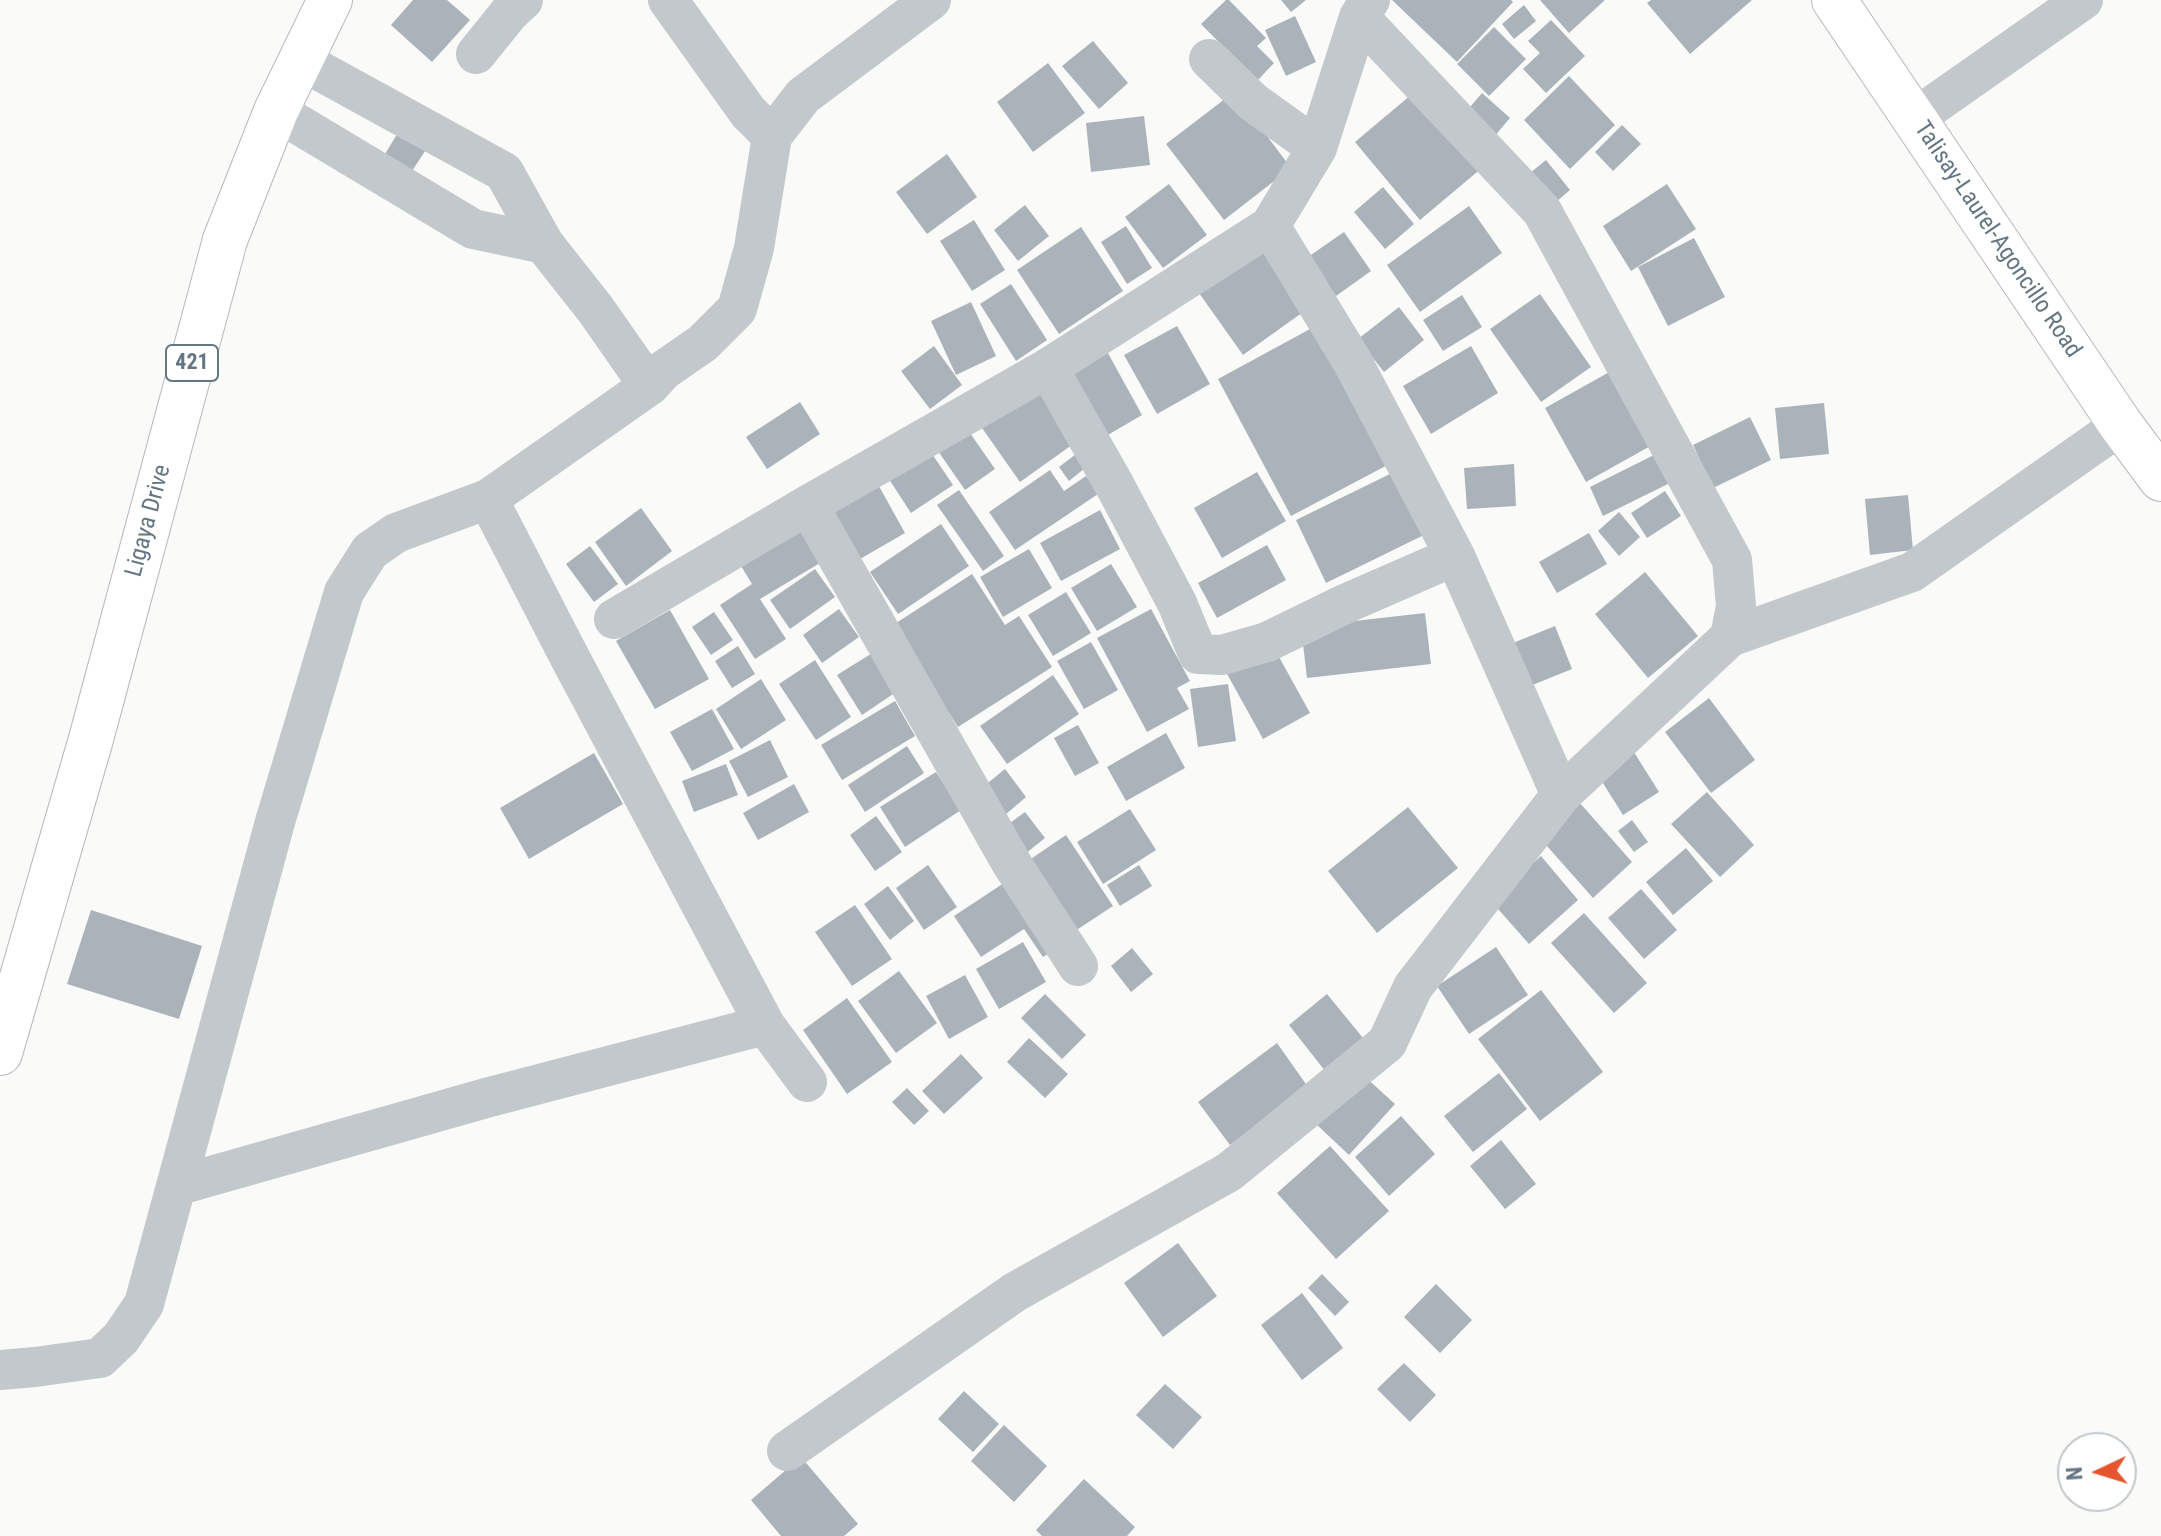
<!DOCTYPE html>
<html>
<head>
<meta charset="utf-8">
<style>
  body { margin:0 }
  #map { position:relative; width:2161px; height:1536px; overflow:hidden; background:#fafaf8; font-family:"Roboto Condensed",sans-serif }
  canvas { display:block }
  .north { position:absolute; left:2057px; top:1432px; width:80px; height:80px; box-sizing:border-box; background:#fff; border:2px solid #c1c8cd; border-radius:50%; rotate:266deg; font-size:22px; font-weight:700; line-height:32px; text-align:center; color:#657683 }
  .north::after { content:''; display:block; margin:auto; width:28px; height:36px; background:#e4572e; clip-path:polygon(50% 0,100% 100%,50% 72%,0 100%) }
</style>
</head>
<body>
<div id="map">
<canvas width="2161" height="1536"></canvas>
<div class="north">N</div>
</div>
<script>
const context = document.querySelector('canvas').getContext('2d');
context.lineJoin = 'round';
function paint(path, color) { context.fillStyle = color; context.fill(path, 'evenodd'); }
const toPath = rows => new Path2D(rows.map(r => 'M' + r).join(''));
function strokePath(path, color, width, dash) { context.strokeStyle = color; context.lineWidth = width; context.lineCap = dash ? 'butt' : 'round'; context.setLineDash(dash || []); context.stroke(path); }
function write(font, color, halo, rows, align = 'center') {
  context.font = font + ' "Roboto Condensed",sans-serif'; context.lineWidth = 8; context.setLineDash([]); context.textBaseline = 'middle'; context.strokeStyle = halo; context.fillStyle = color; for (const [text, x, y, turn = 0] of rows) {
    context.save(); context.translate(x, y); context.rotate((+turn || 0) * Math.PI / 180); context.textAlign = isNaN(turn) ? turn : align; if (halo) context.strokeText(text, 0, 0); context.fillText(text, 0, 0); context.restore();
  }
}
paint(toPath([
  [413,0,447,0,470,20,432,62,391,25],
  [1226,0,1229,0,1266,38,1257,46,1274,63,1257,81,1201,24],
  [1281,0,1306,0,1291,12],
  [1392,0,1511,0,1513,2,1457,62],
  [1540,0,1605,0,1569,33],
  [1651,0,1752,0,1690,54,1647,3],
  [1524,5,1536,21,1514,39,1502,24],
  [1295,16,1316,62,1286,76,1265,30],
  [1551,20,1585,56,1546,93,1523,69,1540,53,1528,41],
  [1494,27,1526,59,1489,96,1457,64],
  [1093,41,1128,83,1099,109,1062,66],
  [1048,63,1085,113,1033,152,997,102],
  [1569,76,1615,125,1570,169,1524,120],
  [1418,89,1483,167,1420,220,1355,142],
  [1234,92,1291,168,1224,220,1166,144],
  [1482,93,1510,118,1493,138,1465,113],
  [1144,116,1150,165,1091,172,1086,123],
  [1622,125,1641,144,1613,171,1595,152],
  [399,131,427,148,412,171,385,154],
  [947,154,977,197,927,234,896,192],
  [1546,160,1570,190,1549,208,1524,178],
  [1169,184,1207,235,1163,268,1125,217],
  [1667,184,1696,229,1631,271,1603,226],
  [1383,187,1414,224,1385,249,1354,212],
  [1025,205,1049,236,1018,261,994,230],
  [1469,206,1502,253,1420,312,1387,265],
  [974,220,1005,270,972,291,940,241],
  [1126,226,1152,268,1127,284,1101,242],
  [1081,227,1123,291,1059,334,1017,270],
  [1344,232,1371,271,1336,296,1308,257],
  [1694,238,1725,297,1668,326,1638,267],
  [1263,249,1306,310,1243,355,1199,293],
  [1011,284,1047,340,1016,361,980,304],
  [1540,294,1591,367,1541,402,1490,329],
  [1462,295,1482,327,1443,351,1423,320],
  [971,302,996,356,956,375,931,321],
  [1399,307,1424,340,1384,372,1358,339],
  [1323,322,1397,460,1291,516,1218,379],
  [1177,326,1210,384,1157,414,1124,355],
  [1103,344,1142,415,1101,439,1061,367],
  [934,346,962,385,930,409,901,371],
  [1471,346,1498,393,1431,434,1403,386],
  [1613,370,1654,444,1586,482,1545,408],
  [1038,388,1076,442,1020,482,982,428],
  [800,402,820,434,767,469,746,437],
  [1824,403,1829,454,1780,459,1775,408],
  [1750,417,1771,460,1713,488,1693,445],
  [961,420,995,469,965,490,931,441],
  [924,442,953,485,911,513,883,470],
  [1080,451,1090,464,1069,481,1059,467],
  [1660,452,1674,481,1603,516,1590,487],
  [1514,464,1516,506,1467,509,1464,468],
  [1050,470,1064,491,1086,476,1098,494,1015,550,989,512],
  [1257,472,1286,521,1222,558,1194,508],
  [1394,472,1424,535,1326,583,1296,520],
  [875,479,905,533,860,559,830,505],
  [959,490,1004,556,983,571,937,505],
  [1665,491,1681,516,1647,538,1631,513],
  [1908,495,1913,550,1870,555,1865,499],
  [641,508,672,551,626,586,595,542],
  [1100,510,1120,549,1061,581,1040,543],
  [1619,512,1640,537,1619,556,1598,531],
  [798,514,825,560,760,599,786,639,755,659,720,605,752,584,733,553],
  [941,524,969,566,898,614,870,572],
  [1589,533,1607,564,1557,593,1539,562],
  [1267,545,1286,580,1217,618,1198,583],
  [590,546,618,584,594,602,566,564],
  [1029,549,1052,588,1003,617,980,577],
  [1111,564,1137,607,1097,631,1071,588],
  [815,569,835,597,790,629,770,600],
  [1645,572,1698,636,1648,678,1595,614],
  [972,574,1005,625,1019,616,1052,667,958,727,893,625],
  [1066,592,1091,633,1053,656,1028,615],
  [839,609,859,637,822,663,803,635],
  [1151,609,1190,681,1177,688,1189,709,1147,732,1097,638],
  [670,610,709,679,655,709,616,641],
  [714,612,733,640,711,655,692,627],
  [1425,613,1431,664,1307,678,1301,627],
  [1555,626,1572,669,1530,686,1513,643],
  [1091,642,1118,690,1084,709,1057,661],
  [738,646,755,674,732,688,715,661],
  [1273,646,1310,713,1263,739,1226,672],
  [874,652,899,690,862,715,837,675],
  [815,660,851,717,816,740,779,684],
  [1053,675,1079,714,1007,764,980,726],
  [761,679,786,720,741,749,716,709],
  [1228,684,1236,741,1198,747,1190,689],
  [1709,698,1755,760,1711,793,1665,732],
  [895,701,915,736,842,780,821,745],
  [712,709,734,749,692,771,670,732],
  [1078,725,1099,763,1075,776,1054,738],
  [1166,733,1185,768,1126,801,1107,767],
  [770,740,788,777,748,797,729,761],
  [907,746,924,773,865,812,848,785],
  [1632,749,1659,792,1623,815,1596,772],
  [594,753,623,804,529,859,500,808],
  [726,764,738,795,694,812,682,781],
  [1005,769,1026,797,1005,815,983,787],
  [936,772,961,810,905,847,880,807],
  [794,784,809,812,758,840,743,813],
  [1707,792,1754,845,1720,877,1671,824],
  [1579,802,1632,862,1593,898,1539,837],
  [1408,807,1458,868,1377,933,1328,871],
  [1130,809,1156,850,1103,884,1077,842],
  [1025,812,1045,838,1020,858,999,831],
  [876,816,902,852,875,871,850,835],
  [1632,820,1648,842,1634,852,1618,831],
  [1066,835,1113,906,1066,937,1019,867],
  [1686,848,1713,881,1673,915,1646,882],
  [1541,856,1578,900,1529,944,1491,901],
  [928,865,957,907,924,930,896,888],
  [1139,865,1152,886,1120,906,1107,885],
  [1013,877,1060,947,1043,957,1024,929,981,957,954,916],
  [888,886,914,921,890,940,864,904],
  [1641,889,1677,930,1644,959,1608,918],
  [855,905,892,959,852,986,815,932],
  [91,910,202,946,179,1019,67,984],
  [1584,913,1647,983,1614,1013,1551,943],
  [1023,942,1046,982,999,1009,976,969],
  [1496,947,1528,995,1469,1034,1437,986],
  [1132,948,1153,974,1131,992,1111,966],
  [899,971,937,1023,896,1053,858,1001],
  [965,975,988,1017,949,1039,926,996],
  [1541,990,1603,1072,1540,1121,1478,1039],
  [1045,994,1086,1035,1062,1059,1021,1018],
  [1327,994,1372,1049,1333,1081,1289,1025],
  [847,998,892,1062,847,1094,803,1030],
  [1029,1038,1068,1074,1045,1098,1007,1062],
  [1277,1043,1308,1087,1230,1145,1198,1102],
  [961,1054,983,1078,944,1114,922,1091],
  [1499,1073,1527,1109,1473,1152,1444,1116],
  [1362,1074,1395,1104,1349,1155,1316,1124],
  [907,1088,929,1111,914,1125,892,1102],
  [1401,1116,1435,1154,1389,1196,1355,1157],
  [1501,1140,1536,1184,1505,1209,1470,1166],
  [1330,1146,1389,1211,1336,1259,1277,1193],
  [1178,1243,1217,1296,1163,1337,1124,1283],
  [1322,1274,1349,1302,1335,1316,1308,1288],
  [1436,1284,1472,1320,1440,1353,1404,1317],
  [1302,1293,1343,1348,1302,1380,1261,1325],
  [1404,1363,1436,1395,1410,1422,1377,1389],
  [1165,1384,1202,1417,1173,1449,1136,1415],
  [964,1391,999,1424,973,1452,938,1419],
  [1004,1425,1047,1466,1014,1502,971,1461],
  [801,1457,858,1524,844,1536,781,1536,751,1500],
  [1084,1479,1135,1527,1127,1536,1042,1536,1036,1530]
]), '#aab3b9');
const secondary = toPath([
  [1834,0,2121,425,2161,479]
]);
const primary = toPath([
  [0,1053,91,739,225,240,276,111,330,0]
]);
strokePath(secondary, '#b3babf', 46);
strokePath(primary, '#b5babe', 46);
strokePath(toPath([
  [668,0,748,112,772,136],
  [476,54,510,12,523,0],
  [1209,59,1253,102,1317,148],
  [300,60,504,172,544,244,596,310,649,386],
  [276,111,473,229,544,244],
  [1915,118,2083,0],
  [1270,226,1352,361,1455,556,1561,795],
  [1048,368,1115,486,1177,603,1198,654,1222,655,1267,642,1347,603,1455,556],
  [488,499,568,654,765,1025,807,1082],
  [808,505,1012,864,1078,966],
  [614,619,808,505,1048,368,1270,226,1317,148,1359,17,1370,0],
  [1730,637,1912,572,2121,425],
  [176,1186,486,1098,765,1025],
  [0,1370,35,1367,100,1358,121,1338,144,1304,275,822,344,592,370,551,396,533,488,499,649,386,664,370,703,343,737,309,754,248,772,136,803,96,931,0],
  [787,1451,1015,1292,1229,1172,1387,1043,1413,987,1561,795,1730,637,1736,606,1732,560,1542,211,1359,17]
]), '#c3c8cc', 40);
strokePath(secondary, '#fff', 44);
strokePath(primary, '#fff', 44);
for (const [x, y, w] of [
  [192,363,52]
]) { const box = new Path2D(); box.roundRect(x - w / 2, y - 18, w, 36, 6); context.fillStyle = '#fff'; context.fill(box); strokePath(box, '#657683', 2); }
write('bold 22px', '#657683', null, [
  ["421",192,363]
]);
write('24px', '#657683', '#fff', [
  ["Talisay-Laurel-Agoncillo Road",1997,240,56],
  ["Ligaya Drive",149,521,-75]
]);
</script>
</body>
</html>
